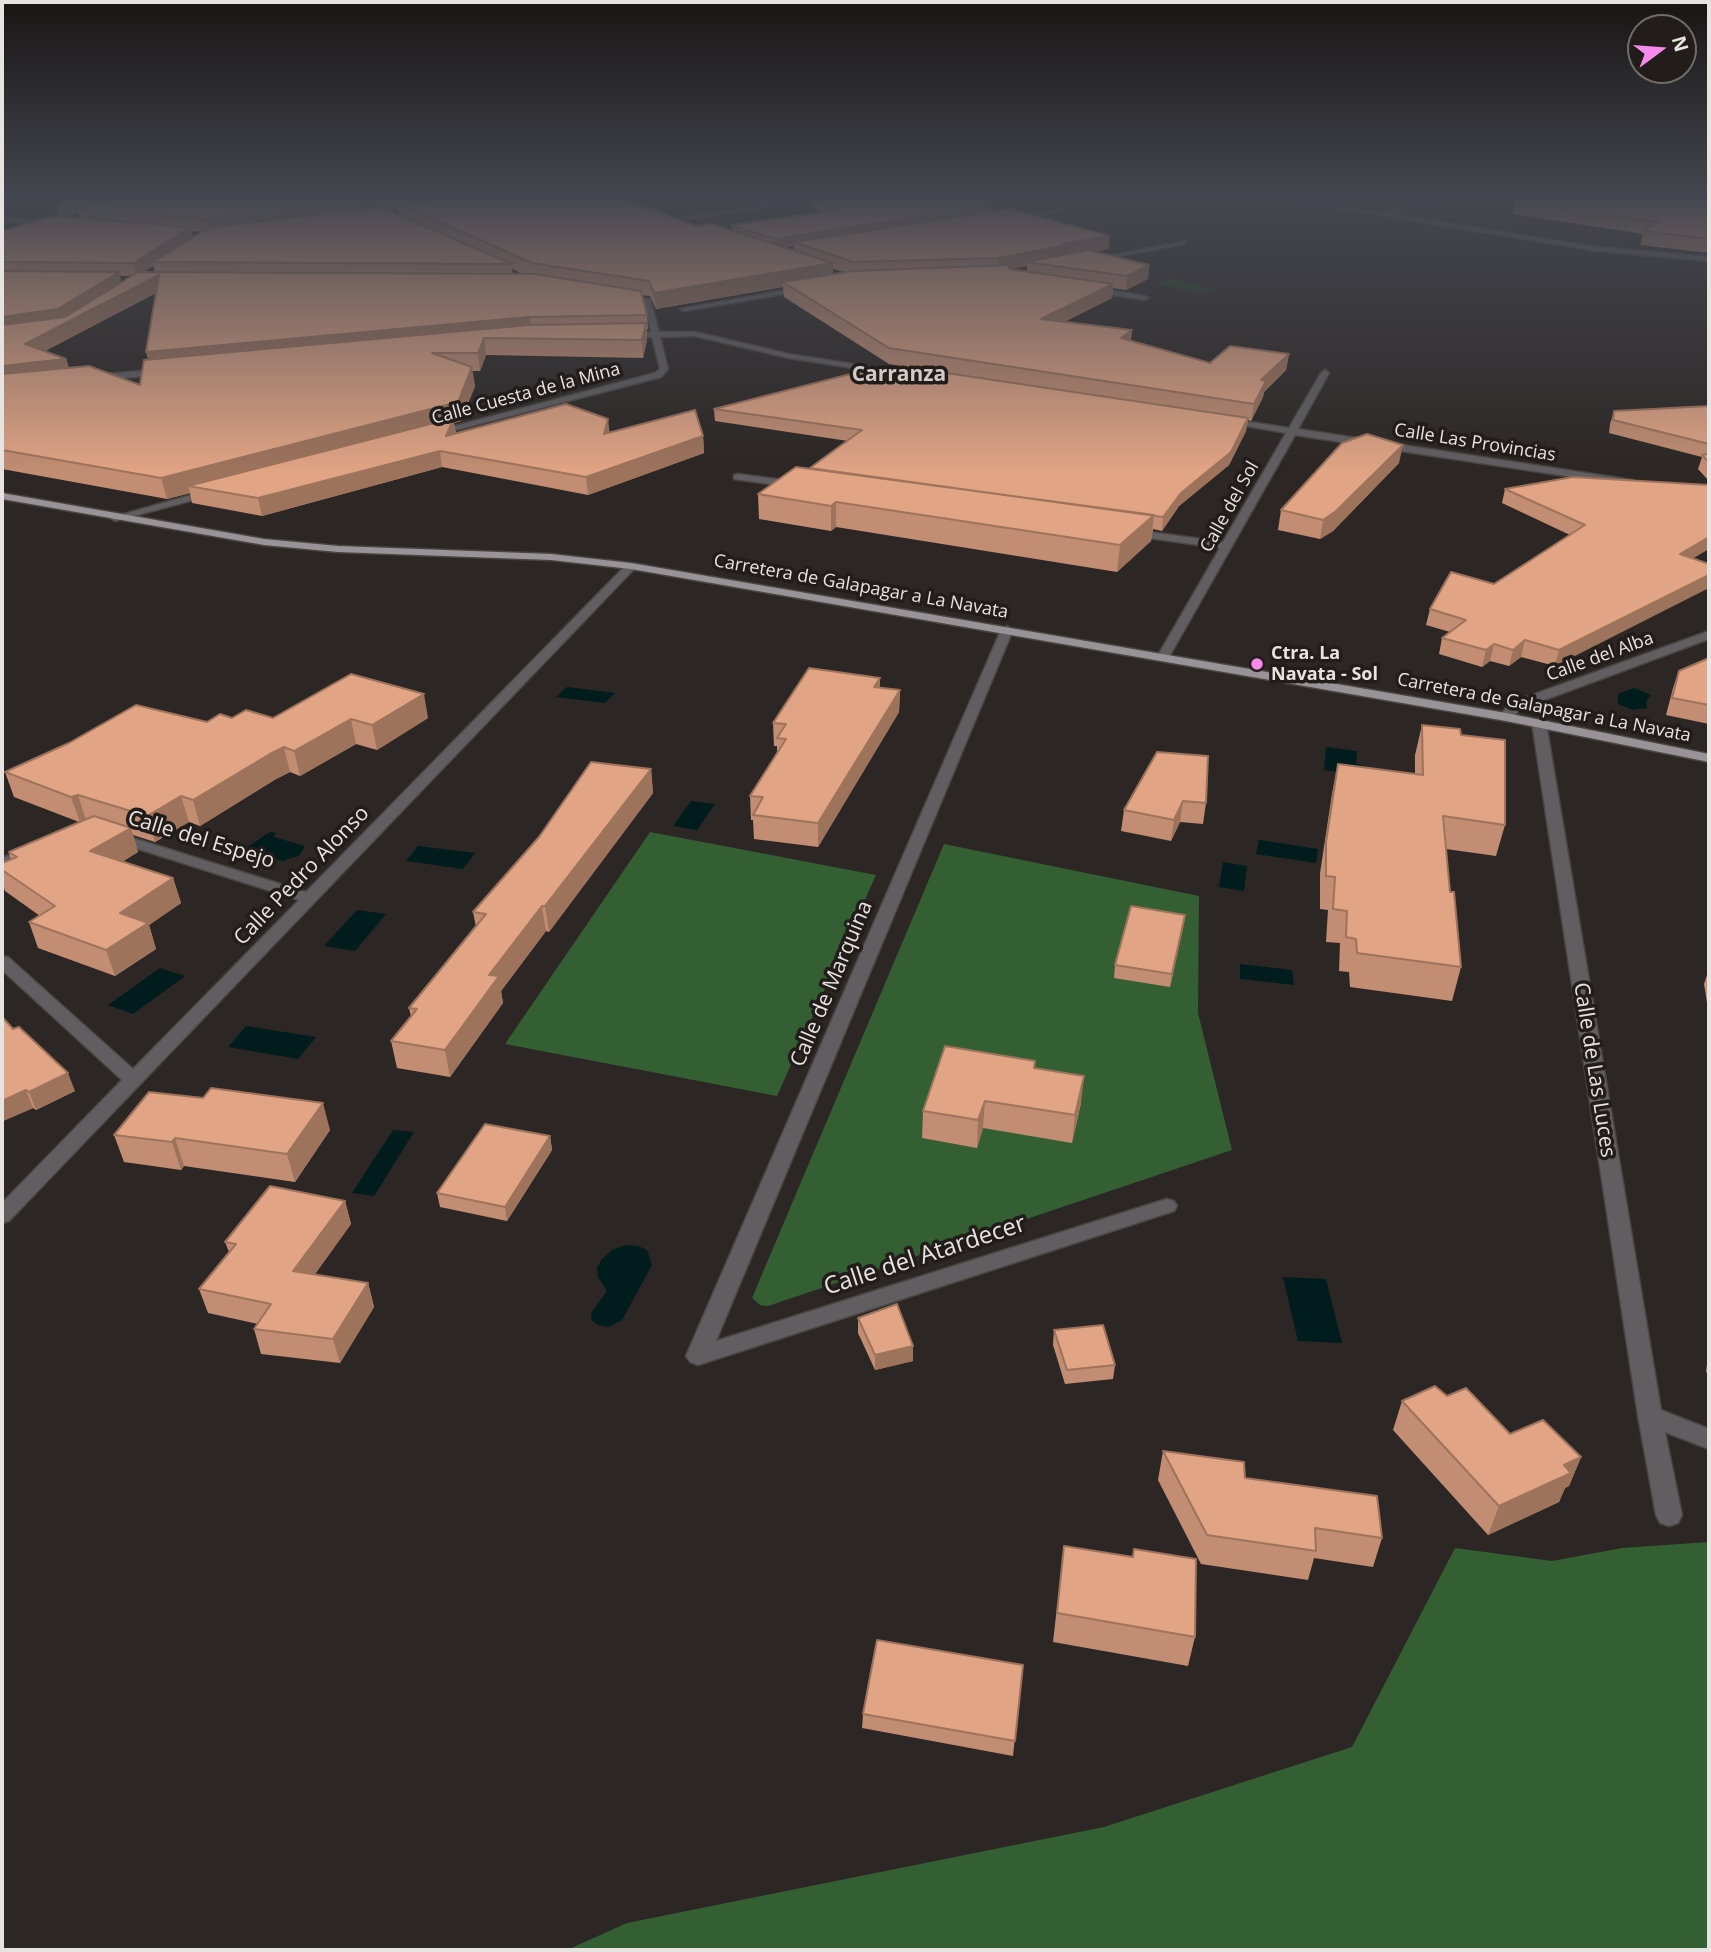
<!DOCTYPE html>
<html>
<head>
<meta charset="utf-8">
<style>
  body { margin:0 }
  #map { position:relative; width:1711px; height:1952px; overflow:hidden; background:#2c2724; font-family:"Open Sans",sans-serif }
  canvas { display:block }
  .frame { position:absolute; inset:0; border:4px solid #e6e3e1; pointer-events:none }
  .north { position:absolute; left:1627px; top:14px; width:70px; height:70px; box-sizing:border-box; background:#221d1b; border:2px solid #706c6a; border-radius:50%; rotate:74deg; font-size:19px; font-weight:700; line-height:28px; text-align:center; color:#e6e3e1 }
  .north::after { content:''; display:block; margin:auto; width:24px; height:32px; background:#f788ec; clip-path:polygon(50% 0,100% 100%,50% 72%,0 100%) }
</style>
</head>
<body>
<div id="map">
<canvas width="1711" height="1952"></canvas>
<div class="frame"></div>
<div class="north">N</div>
</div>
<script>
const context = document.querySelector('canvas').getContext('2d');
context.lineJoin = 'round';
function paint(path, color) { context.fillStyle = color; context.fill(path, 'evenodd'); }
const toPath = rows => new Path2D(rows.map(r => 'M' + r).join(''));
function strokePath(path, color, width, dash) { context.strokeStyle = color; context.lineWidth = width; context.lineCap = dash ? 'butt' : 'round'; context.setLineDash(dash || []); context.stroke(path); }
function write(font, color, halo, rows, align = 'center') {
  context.font = font + ' "Open Sans",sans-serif'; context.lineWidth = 7; context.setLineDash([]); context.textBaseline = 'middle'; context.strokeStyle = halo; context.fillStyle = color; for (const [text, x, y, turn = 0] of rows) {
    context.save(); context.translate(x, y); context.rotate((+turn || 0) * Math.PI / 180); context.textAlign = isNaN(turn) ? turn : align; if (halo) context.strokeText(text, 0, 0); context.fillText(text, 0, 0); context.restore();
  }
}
paint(toPath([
  [1171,278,1219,290,1200,294,1153,283]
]), '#223f21');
paint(toPath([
  [650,832,876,875,777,1096,505,1044],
  [944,844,1199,896,1198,1013,1232,1150,768,1306,760,1305,752,1298],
  [1709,1542,1709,1950,567,1950,627,1923,1104,1827,1352,1747,1455,1548,1552,1561,1622,1548]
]), '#345f33');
paint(toPath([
  [567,687,615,693,605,703,556,697],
  [1634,688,1651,695,1646,702,1647,708,1633,710,1618,704,1618,694],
  [1326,747,1357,751,1356,763,1371,769,1361,775,1324,770],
  [691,801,715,804,697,830,673,826],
  [270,832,276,833,274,837,305,846,300,855,283,861,244,849],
  [1259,840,1318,849,1316,863,1256,854],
  [418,846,475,853,463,869,406,861],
  [1223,862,1247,866,1244,891,1219,887],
  [357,910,386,914,355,951,324,946],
  [1240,964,1292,970,1294,985,1240,979],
  [160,968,185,976,133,1014,108,1005],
  [246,1026,316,1037,298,1059,228,1047],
  [393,1130,414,1132,374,1196,352,1193],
  [626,1245,638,1246,647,1250,652,1265,622,1320,609,1327,598,1325,592,1321,591,1313,607,1291,598,1277,597,1268,601,1260,612,1250],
  [1283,1277,1326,1279,1342,1343,1298,1341]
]), '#011c1d');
const minor = toPath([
  [806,199,823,199,670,222,667,220,806,199],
  [1279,199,1294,199,1597,247,1709,257,1709,261,1597,251,1279,199],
  [1428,199,1438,199,1388,214,1385,212,1428,199],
  [1063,209,1061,212,1007,220,1004,218,1063,209],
  [2,218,54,222,57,224,2,222,2,218],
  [1187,241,1185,244,1089,262,1086,260,1187,241],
  [810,286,807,290,684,311,680,309,810,286],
  [1089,287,1145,296,1149,298,1145,300,1086,291,1089,287],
  [617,294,650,299,659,332,695,332,789,354,941,378,937,381,789,358,695,336,660,337,668,369,661,377,429,437,429,433,655,373,660,369,652,337,626,337,622,335,651,332,644,303,617,298,617,294],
  [169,369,166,374,92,381,88,378,92,375,169,369],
  [1325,370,1329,373,1298,429,1632,480,1637,483,1632,486,1295,435,1169,657,1168,660,1158,660,1157,657,1220,548,1128,535,1123,532,1128,529,1223,542,1286,433,1219,421,1224,418,1289,428,1321,373,1325,370],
  [738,474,799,482,804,485,799,488,734,479,734,475,738,474],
  [212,489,216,490,216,494,115,521,110,518,212,489],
  [627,564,637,566,9,1221,2,1223,2,1203,122,1080,2,970,2,956,8,957,133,1069,299,900,110,840,107,837,110,834,120,834,306,892,627,564],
  [1007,626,1013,630,716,1341,1160,1201,1167,1199,1174,1201,1177,1206,1174,1211,698,1365,690,1362,686,1356,1001,630,1007,626],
  [1709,631,1709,639,1520,709,1511,720,1506,721,1499,717,1510,703,1709,631],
  [1539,719,1546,723,1661,1410,1709,1429,1709,1449,1665,1432,1682,1515,1678,1523,1669,1526,1660,1523,1656,1515,1638,1416,1532,723,1539,719],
  [34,845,40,847,42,850,40,853,2,869,2,858,34,845]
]);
const major = toPath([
  [2,493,264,539,338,546,551,554,631,563,1506,713,1709,754,1709,762,1506,721,631,569,551,560,338,552,264,545,2,499,2,493]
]);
strokePath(minor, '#4a4542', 3);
strokePath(major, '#4a4542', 3);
paint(minor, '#605e60');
paint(major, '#979397');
paint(toPath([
  [59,199,623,199,696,226,732,230,731,225,823,212,807,204,807,199,982,199,991,201,990,212,1109,249,1094,252,1149,265,1148,279,1126,290,1113,288,1112,298,1064,322,1132,330,1131,340,1210,363,1289,354,1286,370,1264,392,1263,397,1251,421,1248,420,1246,431,1229,465,1179,506,1162,531,1153,529,1151,541,1117,572,836,527,831,531,759,519,758,494,810,468,848,441,715,421,714,409,913,377,913,368,927,370,889,364,784,297,783,287,656,309,650,296,642,295,647,315,648,329,647,329,647,340,643,358,486,355,480,371,472,371,475,386,461,421,454,423,456,433,609,433,703,436,704,453,588,495,442,467,262,516,192,503,190,493,167,499,2,469,2,231,58,217,56,206,60,203],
  [365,202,377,207,366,208],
  [398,209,399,215,387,210],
  [78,213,79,218,63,217],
  [191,231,202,232,193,237],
  [794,246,794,250,786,248],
  [153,266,155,272,144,272],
  [1027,266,1027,271,1012,269],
  [512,269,523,274,513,274],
  [833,269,844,272,833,274],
  [120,276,131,276,121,282],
  [156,293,148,360,140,385,69,368,66,359,45,351],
  [1515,199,1709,199,1709,253,1640,245,1643,234,1513,214],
  [1709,406,1709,481,1698,469,1702,457,1609,433,1610,424,1614,411],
  [1399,463,1333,531,1320,539,1278,530,1281,510],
  [1505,489,1693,559,1555,666,1521,657,1509,666,1490,661,1482,667,1439,654,1442,638,1450,632,1426,625,1430,609,1494,584,1570,535,1502,503],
  [1709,658,1709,724,1666,715,1673,688,1679,671],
  [880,688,900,690,899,712,818,847,754,839,753,820,751,820,750,796,777,753,777,746,774,746,773,723],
  [232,718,428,718,377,750,356,744,300,776,290,772,276,779,200,826,189,822,155,842,133,835,138,852,122,862,173,878,181,903,149,925,156,949,115,976,38,948,29,922,40,916,5,891,2,882,2,863,11,860,9,852,79,822,14,797,5,772,207,722],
  [1422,725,1461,735,1505,825,1496,856,1446,849,1450,892,1461,967,1452,1001,1350,987,1349,972,1339,971,1340,943,1326,942,1328,910,1320,909,1320,873,1332,794,1338,764,1415,774,1415,755],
  [1208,756,1206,803,1203,824,1180,822,1171,841,1121,831,1124,810],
  [651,769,653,793,549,932,546,931,501,991,503,1003,450,1077,397,1068,391,1041,411,1017,409,1008,476,927,473,912],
  [1183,928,1170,987,1114,978,1115,965],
  [1709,969,1709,1015,1704,984],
  [2,1019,75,1091,36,1110,33,1108,3,1121,2,1120],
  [1035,1068,1081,1103,1072,1143,983,1128,977,1148,922,1138,923,1111],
  [330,1130,295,1182,184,1166,181,1170,124,1162,114,1135],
  [550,1136,552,1150,507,1221,440,1207,437,1193],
  [345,1201,351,1224,315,1274,368,1283,374,1307,340,1363,261,1354,254,1329,258,1324,208,1313,199,1289,229,1252,225,1242],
  [858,1318,913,1361,875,1370,858,1333],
  [1054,1330,1115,1365,1113,1379,1065,1384,1053,1345],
  [1709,1349,1709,1374,1706,1372],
  [1447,1396,1510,1434,1581,1457,1569,1486,1565,1488,1559,1502,1488,1535,1393,1430,1402,1401],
  [1163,1451,1245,1478,1382,1538,1373,1567,1314,1558,1308,1580,1201,1564,1158,1480],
  [1064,1546,1133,1557,1195,1637,1188,1666,1053,1642],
  [1023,1665,1013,1756,862,1728,863,1714]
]), '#c28d72');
paint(toPath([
  [2,199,22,199,2,205],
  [79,199,125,199,77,209,78,213,59,218,56,206],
  [383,199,469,199,397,203,398,209,384,210],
  [365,200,367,213,208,232,205,219],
  [991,201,990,216,794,242,794,246,775,249,775,239],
  [190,227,193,240,153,262,153,266,137,276,134,263],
  [1110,236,1109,249,1027,262,1027,266,999,271,999,258,1062,244],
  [833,263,833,278,783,282,783,287,656,309,654,293],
  [1149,265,1148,279,1126,290,1127,276],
  [119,272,122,286,62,323,2,332,2,317],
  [159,275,162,289,30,359,25,344],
  [1113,284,1112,298,1040,334,1041,319],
  [529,317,531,332,150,368,146,352],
  [646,323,647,340,643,358,642,340],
  [1132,330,1130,346,1121,338],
  [484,338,486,355,480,371,478,353],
  [1289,354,1286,370,1264,392,1263,397,1251,421,1254,404,1261,380],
  [66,359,71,375,2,382,2,366],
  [472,367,475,386,461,421,454,423,456,434,188,486,190,493,167,499,161,478],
  [1248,418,1246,431,1229,465,1179,506,1162,531,1163,517,1181,493],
  [608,419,610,435,604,434],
  [703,436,704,453,588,495,586,477],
  [1403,445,1399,463,1333,531,1320,539,1323,520],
  [440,451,442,467,262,516,258,498],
  [836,502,836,527,831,531,831,506],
  [1154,515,1151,541,1117,572,1120,545],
  [1709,537,1709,549,1675,569,1680,554],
  [1709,575,1709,588,1555,666,1559,650],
  [1525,640,1521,657,1509,666,1513,650],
  [1494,644,1490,661,1482,667,1486,650],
  [880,678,880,701,874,687],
  [900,690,899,712,818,847,818,823],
  [424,694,428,718,377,750,372,725],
  [351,719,356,744,300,776,294,751],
  [284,747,290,772,276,779,200,826,193,800,270,754],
  [651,769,653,793,549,932,545,906],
  [78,795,86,820,80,822,71,797],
  [181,796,189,822,155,842,147,816],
  [1183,801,1180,822,1171,841,1174,820],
  [131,828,138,852,98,876,90,851],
  [173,878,181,903,149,925,156,949,115,976,106,950,120,913],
  [542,906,546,931,501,991,503,1003,450,1077,445,1050,489,975],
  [1185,915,1183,928,1170,987,1172,974],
  [68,1073,75,1091,36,1110,29,1092],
  [1084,1076,1081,1103,1072,1143,1075,1115],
  [26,1090,33,1108,3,1121,2,1117,2,1101],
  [985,1101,983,1128,977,1148,978,1120],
  [323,1103,330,1130,295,1182,287,1154],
  [550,1136,552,1150,507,1221,505,1207],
  [175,1138,184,1166,181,1170,172,1142],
  [345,1201,351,1224,300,1295,293,1271],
  [368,1283,374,1307,340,1363,333,1339],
  [913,1346,913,1361,875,1370,875,1355],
  [1581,1457,1569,1486,1565,1488,1559,1502,1488,1535,1499,1506,1564,1465]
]), '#9e735c');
const building = toPath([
  [60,199,79,199,56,206,62,203,60,199],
  [110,199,363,199,365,200,205,219,77,209,110,199],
  [426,199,623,199,696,226,712,224,833,263,654,293,649,281,532,263,397,203,426,199],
  [817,199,982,199,991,201,979,203,991,206,775,239,731,225,839,210,817,199],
  [1516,199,1709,199,1709,239,1644,231,1658,222,1516,202,1516,199],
  [380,207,512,264,153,262,208,228,380,207],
  [1010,209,1110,236,1062,244,1068,245,999,258,853,262,794,242,1010,209],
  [53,216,190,227,134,263,2,262,2,231,53,216],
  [1088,250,1149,265,1127,276,1027,262,1088,250],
  [1008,265,1010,269,1113,284,1041,319,1132,330,1121,338,1210,363,1230,346,1289,354,1261,380,1266,381,1254,404,889,348,783,282,853,271,1008,265],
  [2,271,119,272,58,309,2,317,2,271],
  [138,272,535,274,641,291,647,315,529,317,146,352,159,275,25,344,66,359,2,366,2,325,65,317,138,272],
  [646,323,642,340,484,338,478,353,432,353,472,367,458,402,161,478,2,450,2,374,89,366,140,385,144,360,529,325,646,323],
  [913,368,1248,418,1231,452,1181,493,1163,517,810,468,862,430,714,409,862,371,932,380,913,368],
  [566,404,608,419,604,434,695,410,703,436,586,477,440,451,258,498,188,486,454,418,446,436,566,404],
  [1709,406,1709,444,1613,420,1614,411,1709,406],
  [1367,434,1403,445,1336,511,1323,520,1281,510,1342,443,1367,434],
  [1709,454,1709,462,1702,455,1709,454],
  [796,467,1154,515,1120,545,836,502,831,506,758,494,796,467],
  [1573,477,1709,485,1709,537,1680,554,1709,564,1709,575,1559,650,1525,640,1513,650,1494,644,1486,650,1442,638,1466,620,1430,609,1451,572,1494,584,1585,525,1505,489,1573,477],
  [1709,658,1709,705,1672,698,1679,671,1709,658],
  [809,668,880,678,874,687,900,690,818,823,753,815,763,797,750,796,786,739,777,738,786,724,773,723,809,668],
  [351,674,424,694,372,725,351,719,294,751,284,747,270,754,193,800,181,796,147,816,78,795,71,797,5,772,69,743,136,705,207,722,220,714,232,718,246,710,273,718,351,674],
  [1422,725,1460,729,1461,735,1505,740,1505,825,1443,816,1450,892,1454,892,1461,967,1357,953,1356,939,1346,937,1347,911,1333,909,1335,877,1326,876,1326,842,1338,764,1423,775,1422,725],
  [1157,752,1208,756,1206,803,1183,801,1174,820,1124,810,1157,752],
  [591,762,651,769,545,906,542,906,489,975,499,976,445,1050,391,1041,417,1009,409,1008,486,914,473,912,539,837,591,762],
  [94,816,131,828,90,851,173,878,120,913,148,923,106,950,29,922,55,906,2,870,2,863,17,857,9,852,94,816],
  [1131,906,1185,915,1172,974,1115,965,1131,906],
  [3,1018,13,1029,19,1027,68,1073,29,1092,26,1090,2,1101,2,1019,3,1018],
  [945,1046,1035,1061,1034,1068,1084,1076,1075,1115,985,1101,978,1120,923,1111,945,1046],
  [211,1088,323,1103,287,1154,175,1138,172,1142,114,1135,149,1092,203,1098,211,1088],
  [485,1124,550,1136,505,1207,437,1193,485,1124],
  [270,1186,345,1201,293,1271,368,1283,333,1339,254,1329,271,1304,199,1289,236,1244,225,1242,270,1186],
  [897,1304,913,1346,875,1355,858,1318,897,1304],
  [1103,1325,1115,1365,1067,1370,1054,1330,1103,1325],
  [1435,1386,1447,1396,1466,1388,1510,1434,1543,1420,1581,1457,1564,1465,1571,1473,1499,1506,1402,1401,1435,1386],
  [1163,1451,1244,1462,1245,1478,1377,1496,1382,1538,1315,1528,1316,1551,1207,1535,1163,1451],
  [1064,1546,1133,1557,1134,1549,1196,1559,1195,1637,1057,1613,1064,1546],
  [877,1640,1023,1665,1015,1741,863,1714,877,1640]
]);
paint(building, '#e1a484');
strokePath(building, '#9e735c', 2);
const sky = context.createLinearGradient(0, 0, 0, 472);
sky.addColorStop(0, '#181514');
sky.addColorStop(0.42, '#454750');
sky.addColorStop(1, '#45475000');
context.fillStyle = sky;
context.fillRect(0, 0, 1711, 472);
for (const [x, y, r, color] of [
  [1257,664,7,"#f788ec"]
]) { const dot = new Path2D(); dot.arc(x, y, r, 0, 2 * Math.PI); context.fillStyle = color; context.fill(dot); strokePath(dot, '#221d1b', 2.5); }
write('18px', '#e6e3e1', '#221d1b', [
  ["Calle Cuesta de la Mina",526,394,-15],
  ["Calle Las Provincias",1475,443,9],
  ["Calle del Sol",1230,507,-61],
  ["Carretera de Galapagar a La Navata",861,587,10],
  ["Calle del Alba",1600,657,-20],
  ["Carretera de Galapagar a La Navata",1544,708,11]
]);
write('bold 18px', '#e6e3e1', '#221d1b', [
  ["Ctra. La",1271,654],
  ["Navata - Sol",1271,675]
], 'left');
write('bold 21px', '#d1cac7', '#221d1b', [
  ["Carranza",899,375]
]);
write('21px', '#e6e3e1', '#221d1b', [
  ["Calle del Espejo",201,840,17],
  ["Calle Pedro Alonso",302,876,-46],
  ["Calle de Marquina",832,984,-67],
  ["Calle de Las Luces",1594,1070,81]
]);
write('24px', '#e6e3e1', '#221d1b', [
  ["Calle del Atardecer",925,1256,-18]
]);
</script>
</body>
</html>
